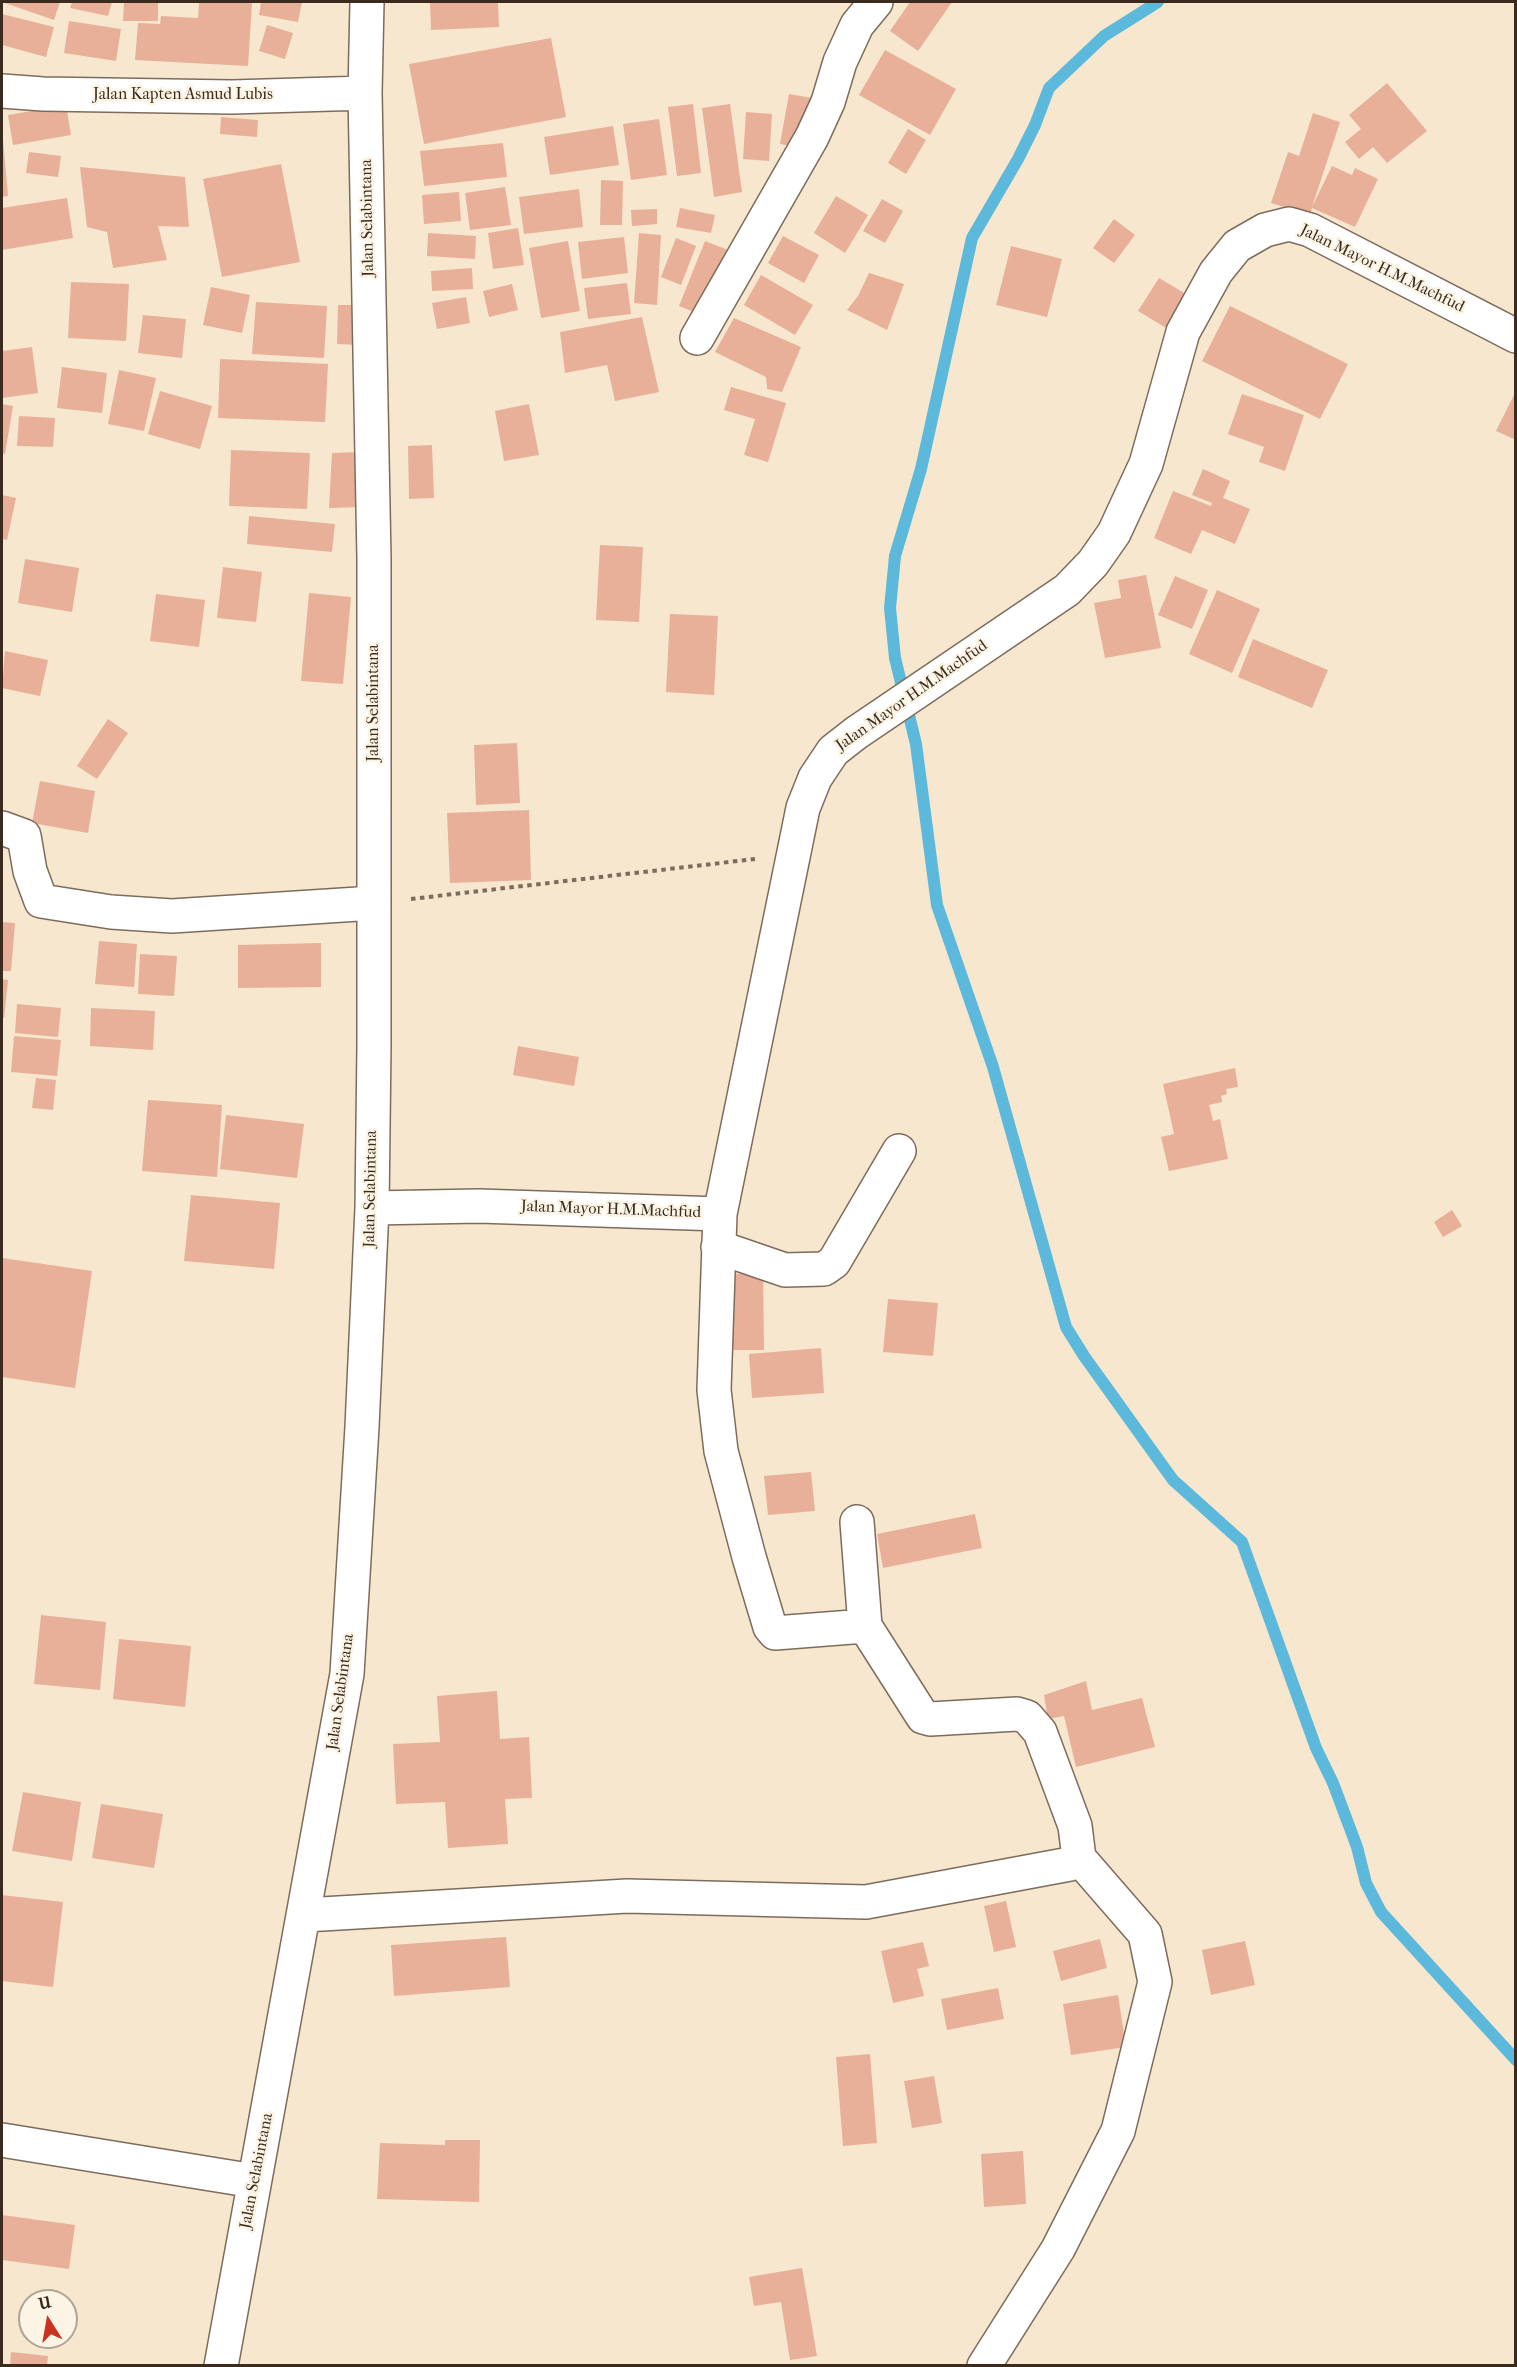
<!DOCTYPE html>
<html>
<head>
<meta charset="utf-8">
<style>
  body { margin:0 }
  #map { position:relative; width:1517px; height:2367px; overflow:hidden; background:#f7e7ce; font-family:"IM FELL French Canon",serif }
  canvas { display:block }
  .frame { position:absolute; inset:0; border:3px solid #3b2a1e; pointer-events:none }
  .north { position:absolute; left:18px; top:2289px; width:60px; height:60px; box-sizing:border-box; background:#fcf5e5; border:2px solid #afa495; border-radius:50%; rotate:349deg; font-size:16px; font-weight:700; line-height:24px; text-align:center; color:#3b2a1e }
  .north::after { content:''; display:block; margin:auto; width:21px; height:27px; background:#c8321e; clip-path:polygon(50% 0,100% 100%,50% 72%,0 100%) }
</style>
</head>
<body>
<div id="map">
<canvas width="1517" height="2367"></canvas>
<div class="frame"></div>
<div class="north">U</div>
</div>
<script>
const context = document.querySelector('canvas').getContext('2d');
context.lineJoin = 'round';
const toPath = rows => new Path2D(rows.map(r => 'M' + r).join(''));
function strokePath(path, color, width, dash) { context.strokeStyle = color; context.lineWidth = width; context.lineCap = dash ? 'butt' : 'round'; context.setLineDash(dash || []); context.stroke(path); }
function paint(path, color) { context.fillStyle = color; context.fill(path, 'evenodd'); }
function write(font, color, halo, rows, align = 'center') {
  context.font = font + ' "IM FELL French Canon",serif'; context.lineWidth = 5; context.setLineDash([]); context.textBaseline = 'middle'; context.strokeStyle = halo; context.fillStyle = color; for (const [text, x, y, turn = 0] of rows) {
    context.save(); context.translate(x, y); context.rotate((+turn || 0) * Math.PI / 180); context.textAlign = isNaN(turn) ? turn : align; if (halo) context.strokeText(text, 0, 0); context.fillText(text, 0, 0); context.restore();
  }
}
strokePath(toPath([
  [1158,2,1104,36,1049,88,1035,125,1018,159,972,238,921,469,895,556,890,608,895,658,916,744,937,905,993,1067,1066,1327,1084,1356,1173,1480,1242,1542,1316,1748,1333,1783,1357,1847,1366,1883,1381,1912,1516,2060]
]), '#5db9db', 12);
paint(toPath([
  [2,2,60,2,54,20],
  [72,2,112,2,108,16,70,8],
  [124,2,158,2,158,21,123,21],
  [199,2,252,2,248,66,135,60,138,23,160,24,161,16,198,18],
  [261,2,302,2,298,22,259,15],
  [430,2,498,2,499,27,431,30],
  [910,2,952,2,918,51,890,31],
  [2,14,54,27,46,57,2,45],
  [69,21,121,29,116,61,64,53],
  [267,25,293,33,285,59,259,51],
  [551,38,566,117,424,144,409,64],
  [885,50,956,89,930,135,859,95],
  [1387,83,1427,131,1387,163,1373,147,1359,159,1345,142,1361,129,1349,115],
  [789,94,812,98,804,148,780,144],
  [693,104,701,173,677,176,668,107],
  [730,104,742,192,714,197,702,108],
  [66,105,71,135,13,145,8,115],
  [746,112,772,114,769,161,743,159],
  [1313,113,1340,122,1312,207,1332,166,1352,175,1355,168,1378,179,1355,227,1312,208,1310,215,1271,203,1288,152,1299,156],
  [221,117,258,120,257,137,220,134],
  [659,119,667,175,631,180,623,124],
  [613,126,619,165,550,175,544,137],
  [2,129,8,196,2,197],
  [908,129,926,140,906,174,888,163],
  [503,143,507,177,424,186,420,151],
  [29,152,61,156,58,177,26,173],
  [281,164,300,262,222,277,203,179],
  [80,167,185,177,189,227,158,226,167,260,113,268,107,232,87,227],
  [601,180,623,181,622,225,600,225],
  [505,187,511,225,470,230,465,193],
  [579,189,583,227,524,234,519,197],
  [459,192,461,221,424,224,422,195],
  [836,196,868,215,845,253,814,233],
  [67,198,73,238,2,250,2,208],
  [882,199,903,211,885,243,863,231],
  [680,208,715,215,711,233,676,227],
  [657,209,657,224,632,226,631,210],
  [1114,219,1135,235,1114,263,1093,248],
  [518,228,524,265,493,269,488,233],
  [428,233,476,236,475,259,427,256],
  [639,233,661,235,657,305,634,303],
  [783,236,819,255,804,283,768,263],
  [624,237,628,273,582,279,578,242],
  [676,238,696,246,681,285,661,277],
  [568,241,580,311,541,318,529,248],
  [705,241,733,252,707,317,679,306],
  [1011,246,1062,259,1047,317,996,305],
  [472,268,473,289,432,291,431,271],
  [869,273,904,284,887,330,847,310,858,296],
  [761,275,813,305,795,335,744,305],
  [1159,278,1191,297,1171,331,1138,311],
  [71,282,129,284,126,341,68,338],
  [627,283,631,314,588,319,584,288],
  [512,284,518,310,489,317,483,291],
  [211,287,250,295,242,333,203,325],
  [466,297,470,323,437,329,432,303],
  [256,302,327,306,324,358,252,354],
  [338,305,359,305,358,345,337,344],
  [1230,306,1348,364,1320,419,1202,361],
  [143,315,186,319,182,358,138,353],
  [642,317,659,392,615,401,607,365,565,373,560,332],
  [734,318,801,347,782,392,767,389,766,377,715,352],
  [32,347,38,393,2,398,2,351],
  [220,359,328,364,325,422,218,418],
  [62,367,107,373,102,413,57,408],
  [119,370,156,378,144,431,108,424],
  [731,387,786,403,768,462,744,455,755,419,724,410],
  [160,391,212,406,200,449,148,434],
  [1516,391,1516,440,1496,431],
  [1242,394,1304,415,1285,471,1259,462,1264,447,1228,434],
  [2,404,13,406,5,454,2,453],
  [529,404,539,455,504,461,495,411],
  [19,416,55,418,53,447,17,446],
  [432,445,434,498,409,499,408,446],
  [231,450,310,453,307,509,229,506],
  [361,452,362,507,329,508,332,453],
  [1203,469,1230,481,1223,498,1250,509,1235,544,1202,530,1191,554,1154,538,1173,491,1211,506,1212,503,1192,495],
  [2,495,16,498,7,540,2,539],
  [249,516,335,524,332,552,247,544],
  [600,545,643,547,639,622,596,620],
  [25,559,79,568,72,612,18,603],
  [223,567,262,572,256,622,217,618],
  [1146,575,1161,648,1105,658,1094,603,1121,598,1118,580],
  [1175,576,1208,590,1192,629,1158,615],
  [1217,590,1260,609,1232,673,1189,654],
  [309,593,351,597,343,684,301,681],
  [156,594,205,600,199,647,150,641],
  [670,614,718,616,714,695,666,692],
  [1253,639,1328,670,1312,708,1238,677],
  [5,651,48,660,40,696,2,688],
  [108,719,128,733,97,779,77,766],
  [517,743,520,803,476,805,474,745],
  [40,781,95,791,88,833,32,823],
  [529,810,531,880,450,883,447,813],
  [2,922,15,923,11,971,2,971],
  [99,941,137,944,134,987,95,984],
  [321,943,321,987,238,988,238,945],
  [140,954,177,956,174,996,138,994],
  [2,979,8,980,4,1018,2,1018],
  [17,1004,61,1008,58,1037,15,1033],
  [91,1008,155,1011,153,1050,90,1046],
  [14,1036,61,1040,57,1076,11,1072],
  [518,1046,579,1057,574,1086,513,1075],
  [1235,1068,1238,1087,1226,1089,1227,1094,1221,1096,1222,1102,1209,1105,1213,1121,1220,1119,1228,1159,1169,1171,1161,1137,1174,1134,1163,1084],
  [36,1078,56,1080,53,1110,32,1108],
  [148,1100,222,1105,217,1177,142,1171],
  [226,1115,304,1124,297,1178,220,1169],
  [191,1195,280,1203,274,1269,184,1261],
  [1452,1210,1462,1226,1443,1237,1434,1222],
  [2,1258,92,1271,75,1388,2,1377],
  [763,1273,764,1350,729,1350,729,1274],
  [888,1299,938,1303,933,1356,883,1352],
  [821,1348,824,1393,752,1398,749,1354],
  [811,1472,815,1511,768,1515,764,1476],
  [975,1514,982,1548,883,1568,877,1534],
  [41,1615,106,1622,100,1690,34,1684],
  [119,1639,191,1646,185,1707,113,1699],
  [1086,1681,1092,1710,1142,1698,1155,1747,1076,1767,1064,1716,1048,1719,1044,1695],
  [497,1691,500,1739,529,1737,532,1798,505,1799,508,1844,448,1848,445,1802,396,1804,393,1744,440,1742,437,1696],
  [23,1792,81,1802,72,1861,12,1851],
  [101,1804,163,1814,154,1868,92,1858],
  [2,1895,63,1902,53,1987,2,1981],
  [1006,1901,1016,1947,994,1952,984,1906],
  [506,1937,510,1987,394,1996,391,1945],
  [1100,1939,1107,1968,1061,1981,1053,1951],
  [1245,1941,1255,1985,1211,1995,1202,1950],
  [923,1942,929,1966,917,1969,924,1996,893,2003,881,1951],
  [998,1988,1004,2019,947,2030,941,1999],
  [1118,1995,1126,2047,1071,2055,1063,2004],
  [870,2054,877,2143,843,2146,836,2057],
  [934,2076,942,2123,912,2128,904,2081],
  [445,2140,480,2140,479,2202,377,2199,380,2143,445,2145],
  [1023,2151,1026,2204,984,2207,981,2154],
  [2,2215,75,2225,69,2269,2,2260],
  [802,2268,817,2356,790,2360,781,2302,754,2306,749,2277],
  [11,2352,48,2356,47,2366,10,2366]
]), '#e8b099');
const minor = toPath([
  [2,91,43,94,232,97,365,93],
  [697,338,812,137,828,102,840,62,857,25,876,2],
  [2,828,24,836,30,871,41,901,111,912,172,916,374,903],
  [372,1208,479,1206,720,1214,803,808,815,778,833,751,856,733,1067,590,1093,563,1114,533,1146,464,1183,332,1216,272,1237,246,1265,230,1289,224,1310,230,1516,336],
  [720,1214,714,1390,721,1451,749,1557,770,1627,775,1633,865,1626,857,1522],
  [718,1247,785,1270,824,1269,834,1262,899,1151],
  [305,1915,627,1896,866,1902,1070,1864,1079,1858,1075,1826,1040,1732,1027,1717,1017,1714,930,1719,923,1717,865,1626],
  [2,2140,254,2181],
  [221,2366,347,1674,362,1427,372,1208,374,1045,374,559,365,93,367,2],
  [984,2366,1058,2249,1118,2131,1155,1982,1145,1934,1079,1858]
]);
strokePath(minor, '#7d6c5c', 36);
strokePath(toPath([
  [411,899,755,859]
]), '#7d6c5c', 4, [4.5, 4.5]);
strokePath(minor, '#fff', 33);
write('16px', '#3b2a1e', '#fcf5e5', [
  ["Jalan Kapten Asmud Lubis",183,95],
  ["Jalan Selabintana",368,218,-91],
  ["Jalan Mayor H.M.Machfud",1382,269,26],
  ["Jalan Mayor H.M.Machfud",912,696,-35],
  ["Jalan Selabintana",374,703,-90],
  ["Jalan Selabintana",371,1189,-89],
  ["Jalan Mayor H.M.Machfud",611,1210,2],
  ["Jalan Selabintana",341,1692,-82],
  ["Jalan Selabintana",257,2171,-79]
]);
</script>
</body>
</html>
